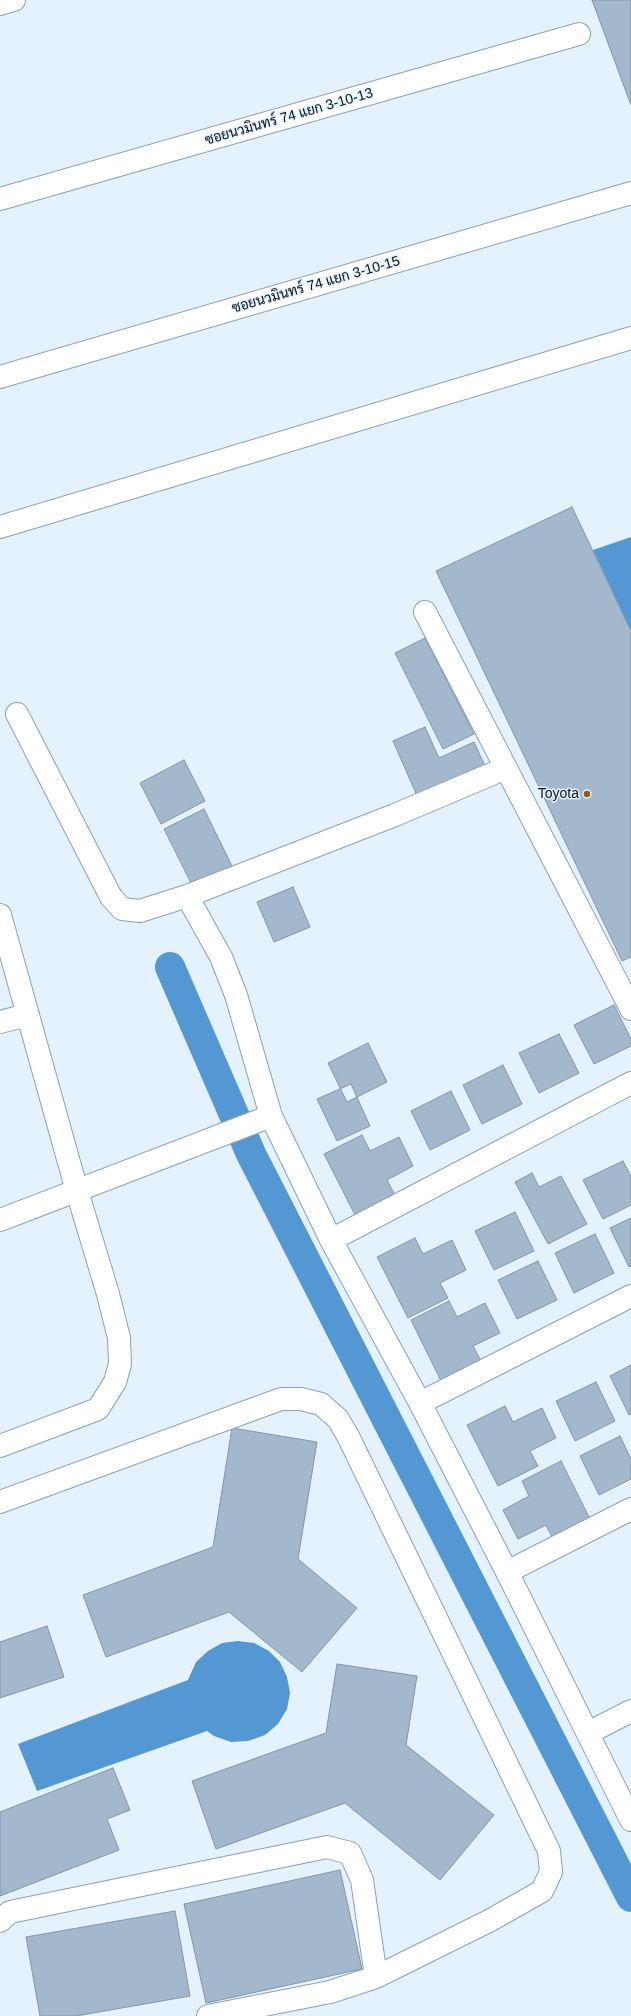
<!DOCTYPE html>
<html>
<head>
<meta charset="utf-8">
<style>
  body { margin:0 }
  canvas { display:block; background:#e4f2fe }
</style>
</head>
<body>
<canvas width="631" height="2016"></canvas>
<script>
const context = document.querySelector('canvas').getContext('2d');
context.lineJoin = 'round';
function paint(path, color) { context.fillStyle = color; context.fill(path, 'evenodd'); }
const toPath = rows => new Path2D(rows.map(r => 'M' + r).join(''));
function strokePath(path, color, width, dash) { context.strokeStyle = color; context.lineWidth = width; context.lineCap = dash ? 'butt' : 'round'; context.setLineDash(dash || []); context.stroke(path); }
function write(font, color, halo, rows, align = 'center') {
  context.font = font + ' Arial,Sarabun,sans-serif'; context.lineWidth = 3; context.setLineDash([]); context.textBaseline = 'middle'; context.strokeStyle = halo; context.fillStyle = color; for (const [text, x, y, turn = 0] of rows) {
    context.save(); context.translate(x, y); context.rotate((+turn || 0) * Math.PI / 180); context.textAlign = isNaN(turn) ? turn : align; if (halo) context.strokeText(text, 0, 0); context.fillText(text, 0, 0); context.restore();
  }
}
paint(toPath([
  [631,537,631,631,593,550],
  [238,1641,254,1643,269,1651,280,1662,287,1677,290,1693,287,1709,278,1724,265,1735,248,1741,231,1742,214,1736,207,1731,37,1791,18,1744,188,1680,196,1662,208,1651,222,1643]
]), '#5397d3');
strokePath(toPath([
  [170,967,251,1154,631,1897]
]), '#5397d3', 30);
const building = toPath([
  [592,0,631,0,631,105,592,0],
  [572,507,631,631,631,957,622,961,436,571,572,507],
  [425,638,474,734,443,749,395,653,425,638],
  [425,727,439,758,474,742,486,768,418,798,393,741,425,727],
  [184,760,205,801,161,824,140,783,184,760],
  [204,809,233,868,193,887,164,829,204,809],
  [293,887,310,927,274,942,257,902,293,887],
  [614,1005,631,1039,631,1046,594,1064,574,1025,614,1005],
  [559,1034,579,1073,539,1093,519,1053,559,1034],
  [368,1043,387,1082,347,1102,328,1063,368,1043],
  [503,1065,522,1104,482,1124,463,1085,503,1065],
  [351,1084,370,1126,337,1141,317,1099,351,1084],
  [451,1091,470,1130,430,1150,411,1111,451,1091],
  [362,1135,370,1151,399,1137,413,1166,387,1180,395,1195,355,1215,324,1154,362,1135],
  [623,1161,631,1176,631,1205,603,1219,583,1180,623,1161],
  [532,1173,539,1187,561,1176,587,1224,548,1244,515,1182,532,1173],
  [515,1212,534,1251,494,1270,475,1231,515,1212],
  [631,1218,631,1266,629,1267,610,1228,631,1218],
  [595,1234,614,1273,574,1293,555,1253,595,1234],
  [415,1238,423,1254,452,1240,466,1270,440,1283,448,1298,408,1318,377,1257,415,1238],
  [538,1261,557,1300,517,1319,498,1280,538,1261],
  [449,1301,457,1317,485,1303,500,1333,473,1346,481,1361,441,1381,411,1320,449,1301],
  [631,1365,631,1414,629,1415,610,1376,631,1365],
  [596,1382,615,1421,575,1441,556,1401,596,1382],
  [505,1406,513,1422,542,1408,556,1438,530,1451,538,1466,498,1486,467,1425,505,1406],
  [232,1428,317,1442,298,1559,357,1608,302,1672,229,1612,106,1657,83,1595,213,1547,232,1428],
  [620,1436,631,1459,631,1479,599,1495,580,1456,620,1436],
  [561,1461,592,1523,554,1541,546,1525,518,1539,503,1510,529,1496,522,1481,561,1461],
  [47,1626,64,1677,0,1698,0,1642,47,1626],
  [337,1664,417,1676,406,1745,494,1815,440,1880,345,1803,216,1849,192,1781,326,1733,337,1664],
  [113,1768,130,1810,107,1819,119,1850,0,1896,0,1812,113,1768],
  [340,1870,362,1969,206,2003,184,1904,340,1870],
  [175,1911,190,1996,76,2016,40,2016,26,1937,175,1911]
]);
paint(building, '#a3b8cc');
strokePath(building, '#8195a9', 1);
const minor = toPath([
  [0,4,14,0],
  [0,199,579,34],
  [0,377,631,193],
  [0,527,631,338],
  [425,612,631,1009],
  [17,714,111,897,122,909,140,911,187,896,395,815,506,768],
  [187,896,221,957,236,995,271,1116,331,1240,420,1403,507,1572,631,1820],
  [0,915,77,1191,108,1294,119,1338,120,1364,115,1382,98,1409,0,1446],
  [0,1022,27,1015],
  [0,1220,271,1116],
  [331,1240,631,1083],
  [420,1403,631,1296],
  [0,1502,281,1399,301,1399,321,1404,338,1419,348,1436,549,1851,551,1872,542,1891,489,1921,376,1977,330,1992,208,2016],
  [507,1572,631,1509],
  [588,1733,631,1711],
  [0,1921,10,1912,327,1847,350,1853,362,1880,376,1977]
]);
strokePath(minor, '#8ca1b5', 24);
strokePath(minor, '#fff', 22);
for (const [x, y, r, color] of [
  [587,794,4,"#915a10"]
]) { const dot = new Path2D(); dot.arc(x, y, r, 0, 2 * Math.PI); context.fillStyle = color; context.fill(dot); strokePath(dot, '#e4f2fe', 1.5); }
write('14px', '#0b131a', '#e4f2fe', [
  ["ซอยนวมินทร์ 74 แยก 3-10-13",289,117,-16],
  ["ซอยนวมินทร์ 74 แยก 3-10-15",316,285,-16]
]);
write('14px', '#0b131a', '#e4f2fe', [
  ["Toyota",579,794]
], 'right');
</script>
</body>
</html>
